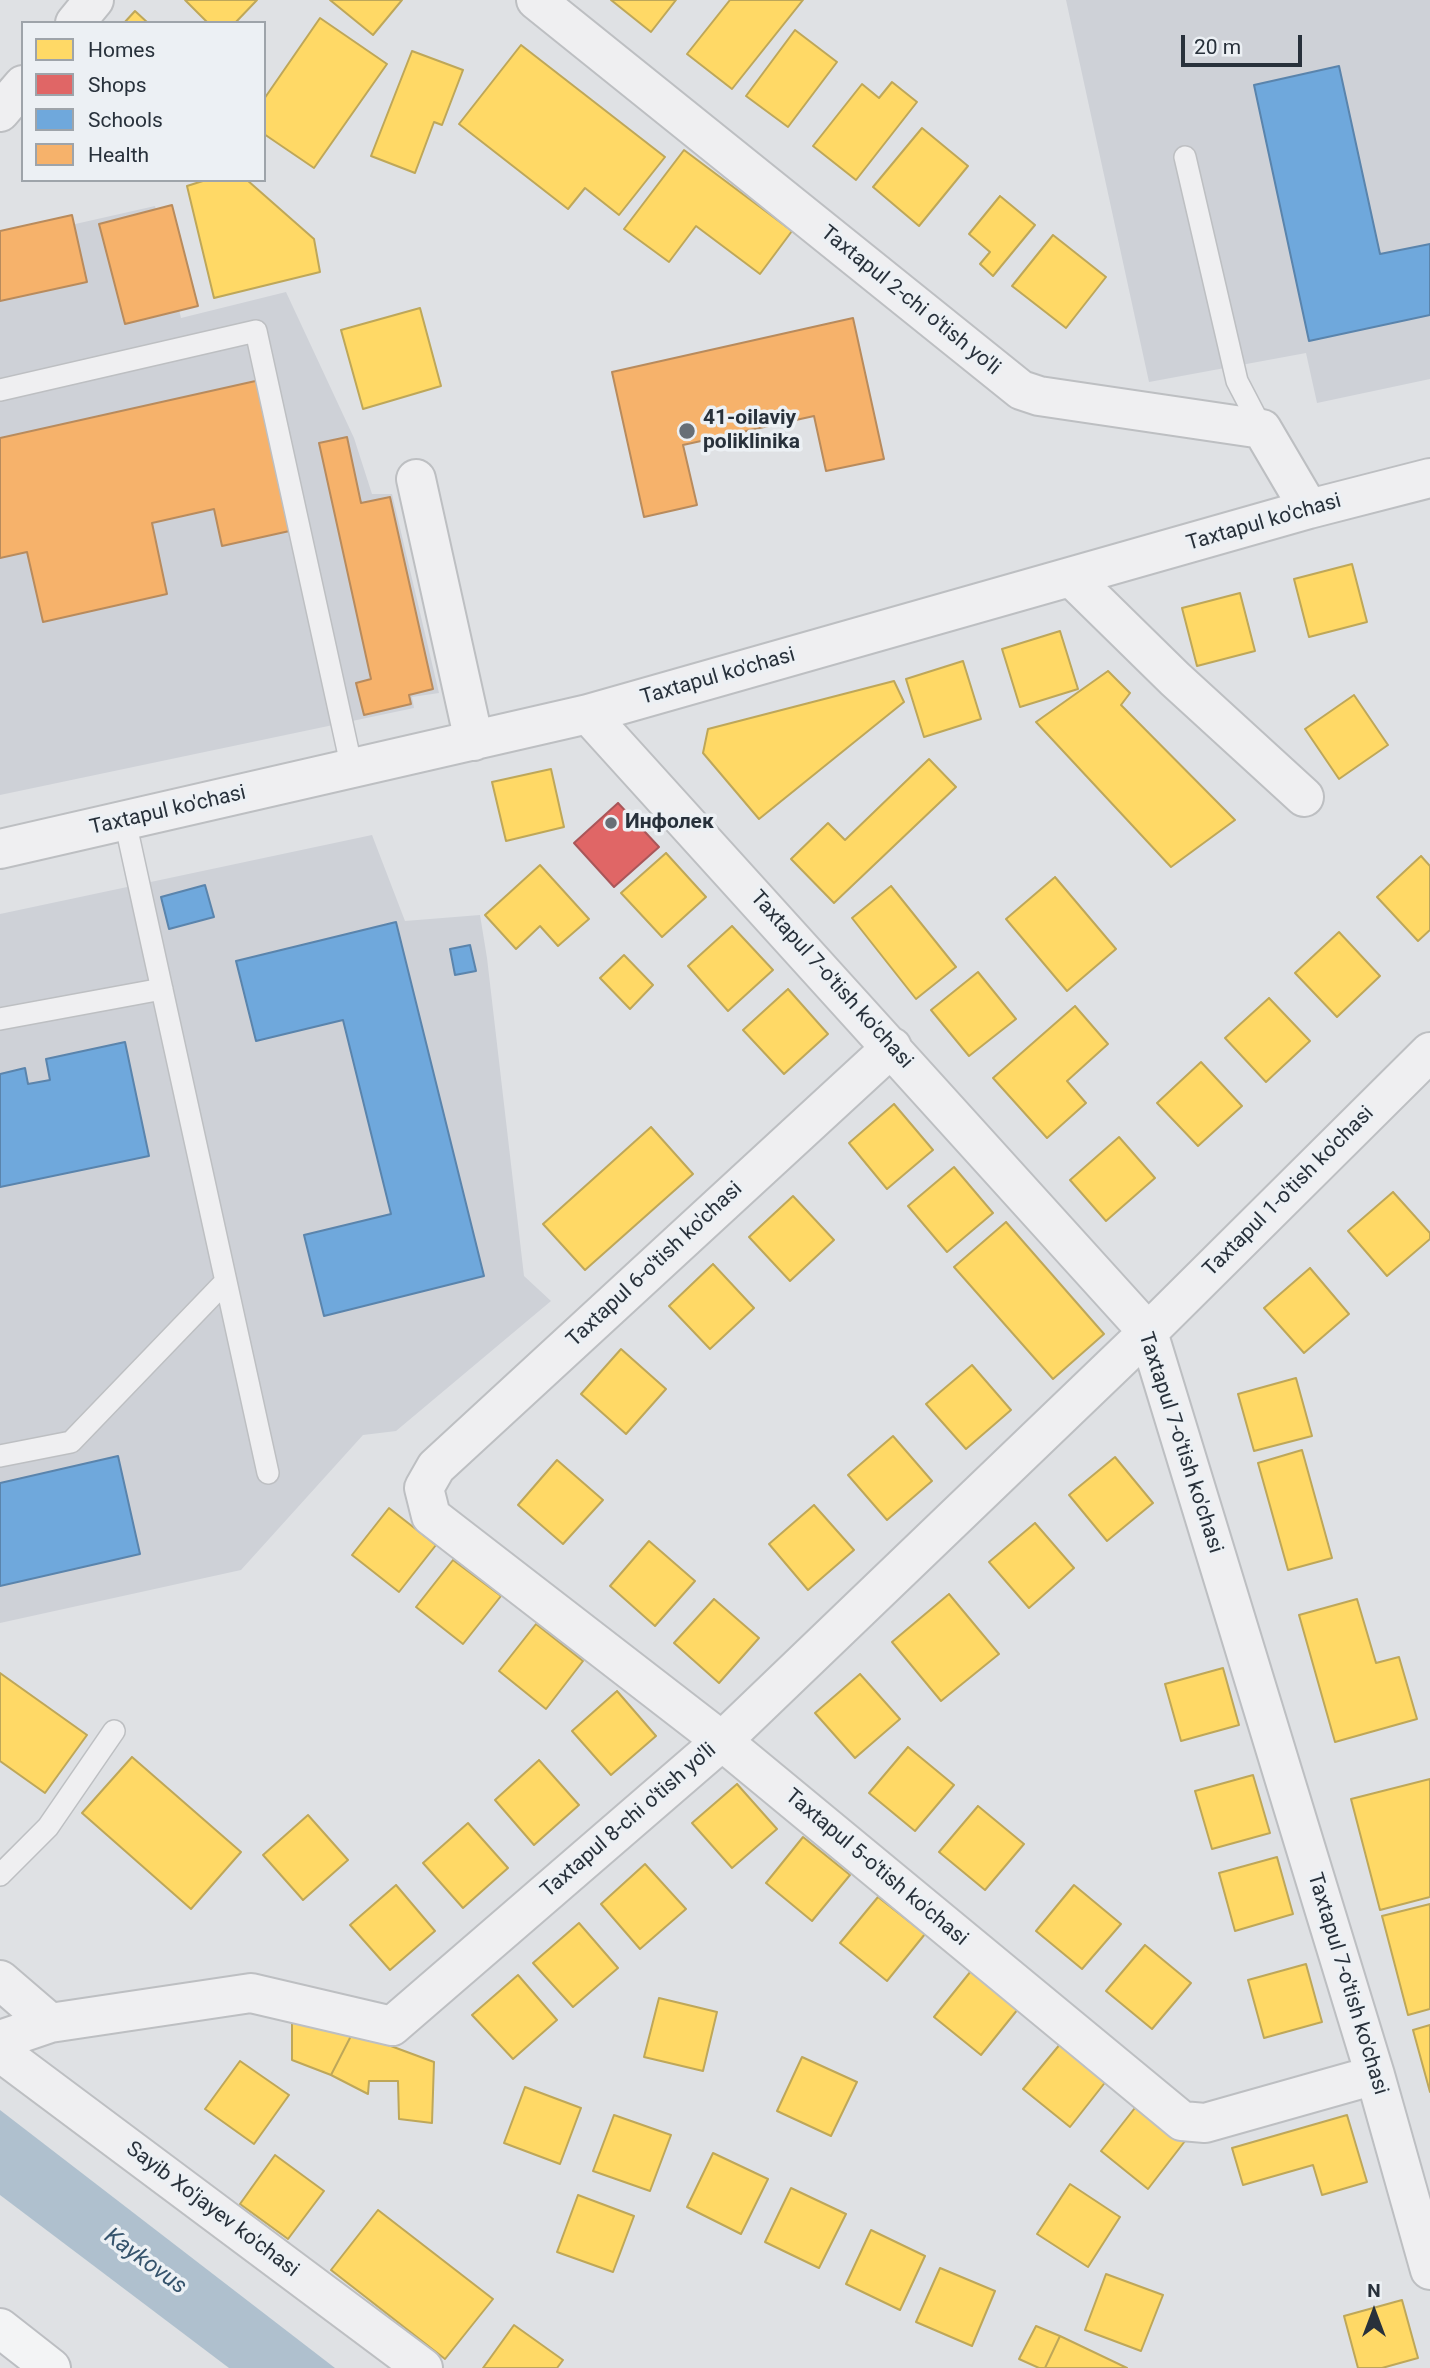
<!DOCTYPE html>
<html>
<head>
<meta charset="utf-8">
<style>
  body { margin:0 }
  #map { position:relative; width:1430px; height:2368px; overflow:hidden; background:#dfe1e4; font-family:Roboto,sans-serif }
  canvas { display:block }
  .legend { position:absolute; left:21px; top:21px; width:245px; height:161px; box-sizing:border-box; background:#ecf0f4; border:2px solid #9ea4aa; margin:0; padding:9px 12px; list-style:none; font-size:21px; color:#28313b }
  .legend li { display:flex; align-items:center; gap:14px; height:35px }
  .legend b { width:35px; border:2px solid #9ea4aa }
  .north { position:absolute; left:1339px; top:2277px; width:70px; height:70px; -webkit-text-stroke:5px #ecf0f4; paint-order:stroke; rotate:0deg; font-size:19px; font-weight:700; line-height:28px; text-align:center; color:#28313b }
  .north::after { content:''; display:block; margin:auto; width:24px; height:32px; background:#28313b; clip-path:polygon(50% 0,100% 100%,50% 72%,0 100%) }
  .scale { position:absolute; left:1181px; top:35px; width:121px; height:32px; box-sizing:border-box; border:4px solid #28313b; border-top:0; padding-left:9px; font-size:21px; line-height:24px; white-space:nowrap; color:#28313b; -webkit-text-stroke:5px #ecf0f4; paint-order:stroke }
</style>
</head>
<body>
<div id="map">
<canvas width="1430" height="2368"></canvas>
<ul class="legend">
<li><b style="height:19px;background:#ffd966"></b>Homes</li>
<li><b style="height:19px;background:#e06666"></b>Shops</li>
<li><b style="height:19px;background:#6fa8dc"></b>Schools</li>
<li><b style="height:19px;background:#f6b26b"></b>Health</li>
</ul>
<div class="north">N</div>
<div class="scale">20 m</div>
</div>
<script>
const context = document.querySelector('canvas').getContext('2d');
context.lineJoin = 'round';
function paint(path, color) { context.fillStyle = color; context.fill(path, 'evenodd'); }
const toPath = rows => new Path2D(rows.map(r => 'M' + r).join(''));
function strokePath(path, color, width, dash) { context.strokeStyle = color; context.lineWidth = width; context.lineCap = dash ? 'butt' : 'round'; context.setLineDash(dash || []); context.stroke(path); }
function write(font, color, halo, rows, align = 'center') {
  context.font = font + ' Roboto,sans-serif'; context.lineWidth = 7; context.setLineDash([]); context.textBaseline = 'middle'; context.strokeStyle = halo; context.fillStyle = color; for (const [text, x, y, turn = 0] of rows) {
    context.save(); context.translate(x, y); context.rotate((+turn || 0) * Math.PI / 180); context.textAlign = isNaN(turn) ? turn : align; if (halo) context.strokeText(text, 0, 0); context.fillText(text, 0, 0); context.restore();
  }
}
paint(toPath([
  [1066,0,1430,0,1430,379,1317,403,1306,353,1149,382],
  [155,206,181,318,286,292,354,438,372,494,392,494,439,693,412,697,414,708,0,795,0,241],
  [372,835,405,921,480,915,487,958,524,1276,551,1301,396,1431,363,1435,241,1570,0,1623,0,914]
]), '#ced1d7');
paint(toPath([
  [0,2110,335,2368,229,2368,0,2195]
]), '#afc0ce');
const homes = toPath([
  [185,0,257,0,235,23,208,23,185,0],
  [330,0,402,0,373,35,330,0],
  [611,0,676,0,651,32,611,0],
  [730,0,803,0,732,89,687,54,730,0],
  [135,11,148,23,124,23,135,11],
  [320,18,387,64,314,168,264,134,264,99,320,18],
  [795,30,837,62,788,127,746,96,795,30],
  [521,45,665,157,619,215,585,188,568,209,459,124,521,45],
  [412,51,463,70,442,125,434,122,415,173,371,156,412,51],
  [892,82,917,102,856,180,813,146,862,84,879,98,892,82],
  [922,128,968,166,919,226,873,187,922,128],
  [684,150,792,231,760,274,696,226,669,262,624,229,684,150],
  [206,180,247,180,314,239,320,272,214,298,187,186,206,180],
  [1000,196,1035,225,993,276,980,264,990,252,969,234,1000,196],
  [1053,235,1106,277,1066,328,1012,286,1053,235],
  [420,308,441,386,363,409,341,330,420,308],
  [1352,564,1367,622,1309,637,1294,579,1352,564],
  [1240,593,1255,651,1197,666,1182,608,1240,593],
  [1060,631,1078,689,1020,707,1002,649,1060,631],
  [963,661,981,719,924,737,906,679,963,661],
  [1108,671,1130,693,1121,705,1235,820,1171,867,1036,722,1108,671],
  [894,681,904,702,759,819,703,753,708,729,894,681],
  [1354,695,1388,745,1339,779,1305,729,1354,695],
  [929,759,956,787,834,903,791,859,828,823,845,840,929,759],
  [551,769,564,827,506,841,492,782,551,769],
  [666,853,706,897,662,937,621,893,666,853],
  [1421,856,1430,866,1430,930,1418,941,1377,897,1421,856],
  [540,865,589,919,558,946,540,926,516,949,485,915,540,865],
  [1055,877,1116,949,1067,991,1006,919,1055,877],
  [891,886,956,967,916,999,852,918,891,886],
  [732,926,773,970,728,1011,688,966,732,926],
  [1339,932,1380,976,1337,1017,1295,973,1339,932],
  [624,955,653,985,630,1009,600,978,624,955],
  [978,972,1016,1019,969,1056,931,1010,978,972],
  [788,989,828,1034,784,1074,743,1030,788,989],
  [1269,998,1310,1041,1266,1082,1225,1038,1269,998],
  [1075,1006,1108,1044,1067,1081,1086,1103,1047,1138,993,1078,1075,1006],
  [1201,1062,1242,1106,1198,1146,1157,1103,1201,1062],
  [894,1104,933,1150,887,1189,849,1143,894,1104],
  [651,1127,693,1174,585,1270,543,1224,651,1127],
  [1119,1137,1155,1178,1106,1221,1070,1180,1119,1137],
  [954,1167,993,1213,947,1252,908,1206,954,1167],
  [1393,1192,1430,1233,1430,1239,1387,1276,1348,1231,1393,1192],
  [793,1196,834,1240,790,1281,749,1237,793,1196],
  [1006,1222,1104,1334,1053,1379,954,1267,1006,1222],
  [713,1264,754,1308,710,1349,669,1306,713,1264],
  [1310,1268,1349,1314,1304,1353,1264,1308,1310,1268],
  [621,1349,666,1389,626,1434,581,1394,621,1349],
  [972,1365,1011,1410,966,1449,926,1404,972,1365],
  [1296,1378,1312,1436,1254,1451,1238,1394,1296,1378],
  [893,1436,932,1481,887,1520,848,1475,893,1436],
  [1302,1450,1332,1558,1288,1570,1258,1463,1302,1450],
  [1115,1457,1153,1503,1107,1541,1069,1495,1115,1457],
  [557,1460,603,1500,563,1544,518,1505,557,1460],
  [814,1505,854,1550,808,1590,769,1544,814,1505],
  [389,1508,436,1545,399,1592,352,1555,389,1508],
  [1035,1523,1074,1568,1029,1608,989,1562,1035,1523],
  [649,1541,695,1581,655,1626,610,1586,649,1541],
  [453,1560,501,1596,463,1644,416,1607,453,1560],
  [949,1594,999,1654,941,1701,892,1642,949,1594],
  [714,1599,759,1638,719,1683,674,1643,714,1599],
  [1357,1599,1376,1663,1399,1657,1417,1719,1335,1742,1299,1615,1357,1599],
  [536,1624,583,1661,546,1709,499,1671,536,1624],
  [1223,1668,1239,1725,1181,1741,1165,1684,1223,1668],
  [0,1673,87,1735,45,1793,0,1761,0,1673],
  [860,1674,900,1719,855,1758,815,1713,860,1674],
  [617,1691,656,1736,611,1775,572,1731,617,1691],
  [908,1747,954,1785,915,1831,869,1793,908,1747],
  [132,1757,241,1852,191,1909,82,1813,132,1757],
  [539,1760,579,1805,534,1845,495,1800,539,1760],
  [1253,1775,1270,1833,1212,1849,1195,1791,1253,1775],
  [1430,1779,1430,1897,1380,1910,1351,1799,1430,1779],
  [737,1784,777,1829,732,1868,692,1823,737,1784],
  [978,1806,1024,1844,985,1890,939,1852,978,1806],
  [308,1815,348,1860,303,1900,263,1855,308,1815],
  [468,1823,508,1868,463,1908,423,1863,468,1823],
  [803,1837,850,1875,812,1921,766,1883,803,1837],
  [1277,1857,1293,1914,1235,1931,1219,1873,1277,1857],
  [645,1864,686,1909,640,1949,601,1904,645,1864],
  [396,1885,435,1931,390,1970,350,1925,396,1885],
  [1074,1885,1121,1924,1082,1969,1036,1931,1074,1885],
  [878,1897,925,1934,887,1981,840,1943,878,1897],
  [1430,1904,1430,2009,1408,2015,1382,1916,1430,1904],
  [579,1923,618,1968,573,2007,533,1963,579,1923],
  [1145,1945,1191,1983,1152,2029,1106,1991,1145,1945],
  [1306,1964,1322,2022,1264,2038,1248,1980,1306,1964],
  [971,1971,1018,2009,981,2055,934,2017,971,1971],
  [518,1975,557,2020,513,2059,472,2015,518,1975],
  [659,1998,717,2012,703,2071,644,2057,659,1998],
  [292,2013,353,2032,331,2075,292,2060,292,2013],
  [1430,2025,1430,2092,1413,2030,1430,2025],
  [353,2032,434,2062,432,2123,399,2119,398,2081,369,2081,368,2094,331,2075,353,2032],
  [1061,2043,1107,2080,1070,2127,1023,2089,1061,2043],
  [802,2057,857,2082,831,2136,777,2111,802,2057],
  [240,2061,289,2095,254,2144,205,2109,240,2061],
  [525,2087,581,2108,560,2164,504,2143,525,2087],
  [1138,2104,1185,2141,1148,2189,1101,2151,1138,2104],
  [614,2115,671,2135,650,2191,593,2171,614,2115],
  [1347,2115,1367,2182,1322,2195,1313,2165,1243,2185,1232,2148,1347,2115],
  [713,2153,768,2179,741,2234,687,2207,713,2153],
  [275,2155,324,2191,288,2239,240,2204,275,2155],
  [1070,2184,1120,2217,1088,2267,1037,2234,1070,2184],
  [791,2188,846,2214,819,2268,765,2242,791,2188],
  [578,2195,634,2216,613,2272,557,2252,578,2195],
  [378,2210,493,2299,445,2359,331,2270,378,2210],
  [871,2230,925,2256,900,2310,846,2284,871,2230],
  [940,2268,995,2291,972,2346,916,2322,940,2268],
  [1106,2274,1163,2295,1141,2351,1085,2330,1106,2274],
  [1402,2300,1418,2358,1382,2368,1358,2368,1344,2316,1402,2300],
  [514,2325,563,2360,557,2368,483,2368,514,2325],
  [1036,2326,1060,2336,1045,2368,1039,2368,1019,2359,1036,2326],
  [1060,2336,1127,2368,1045,2368,1060,2336]
]);
paint(homes, '#ffd966');
strokePath(homes, '#bea759', 2);
const shops = toPath([
  [618,803,659,847,614,887,574,843,618,803]
]);
paint(shops, '#e06666');
strokePath(shops, '#a95659', 2);
const schools = toPath([
  [1339,66,1380,254,1430,244,1430,315,1309,341,1254,85,1339,66],
  [205,885,214,917,169,929,161,897,205,885],
  [396,922,484,1276,324,1316,304,1235,391,1214,343,1020,256,1041,236,961,396,922],
  [470,945,476,971,455,975,450,949,470,945],
  [125,1042,149,1156,0,1187,0,1074,25,1068,28,1084,50,1080,46,1059,125,1042],
  [118,1456,140,1554,0,1586,0,1483,118,1456]
]);
paint(schools, '#6fa8dc');
strokePath(schools, '#5a84ac', 2);
const health = toPath([
  [172,205,198,306,125,324,99,224,172,205],
  [72,215,87,282,0,301,0,231,72,215],
  [853,318,884,459,826,471,814,416,683,445,697,505,644,517,612,372,853,318],
  [260,380,294,530,222,546,214,509,152,523,167,594,43,622,27,552,0,558,0,438,260,380],
  [347,437,361,503,390,497,433,689,409,695,411,704,364,715,356,683,371,679,319,443,347,437]
]);
paint(health, '#f6b26b');
strokePath(health, '#b88b5d', 2);
const lane = toPath([
  [1185,157,1237,381,1262,429],
  [0,390,256,331,352,769],
  [125,821,268,1473],
  [0,1019,162,989],
  [0,1456,71,1442,226,1281],
  [0,1875,48,1827,114,1731]
]);
const street = toPath([
  [536,0,1021,390,1039,396,1262,429,1309,509],
  [75,23,94,0],
  [0,112,23,85],
  [416,479,474,741],
  [1071,577,1175,679,1304,797],
  [588,714,1148,1332,1375,2075,1430,2270],
  [0,849,588,714,1309,509,1430,478],
  [892,1047,436,1467,424,1488,431,1516,722,1741,1182,2121,1205,2123,1375,2075],
  [0,1980,50,2023],
  [0,2040,50,2023,251,1993,392,2026,722,1741,1148,1332,1430,1052],
  [0,2052,423,2368]
]);
const primary = toPath([
  [0,2328,51,2368]
]);
strokePath(lane, '#bdbfc2', 24);
strokePath(street, '#bdbfc2', 42);
strokePath(primary, '#bcbec2', 42);
strokePath(lane, '#efeff1', 21);
strokePath(street, '#efeff1', 38);
strokePath(primary, '#f3f4f5', 38);
for (const [x, y, r, color] of [
  [687,431,9,"#686f76"],
  [611,823,7,"#686f76"]
]) { const dot = new Path2D(); dot.arc(x, y, r, 0, 2 * Math.PI); context.fillStyle = color; context.fill(dot); strokePath(dot, '#ecf0f4', 2.5); }
write('21px', '#28313b', '#ecf0f4', [
  ["Taxtapul 2-chi o'tish yo'li",910,301,39],
  ["Taxtapul ko'chasi",1264,523,-16],
  ["Taxtapul ko'chasi",718,677,-16],
  ["Taxtapul ko'chasi",168,811,-13],
  ["Taxtapul 7-o'tish ko'chasi",831,980,48],
  ["Taxtapul 1-o'tish ko'chasi",1289,1192,-45],
  ["Taxtapul 6-o'tish ko'chasi",655,1265,-43],
  ["Taxtapul 7-o'tish ko'chasi",1180,1443,72],
  ["Taxtapul 8-chi o'tish yo'li",629,1821,-41],
  ["Taxtapul 5-o'tish ko'chasi",876,1868,40],
  ["Taxtapul 7-o'tish ko'chasi",1347,1984,73],
  ["Sayib Xo'jayev ko'chasi",212,2210,37]
]);
write('bold 21px', '#28313b', '#ecf0f4', [
  ["41-oilaviy",703,419],
  ["poliklinika",703,443],
  ["Инфолек",625,823]
], 'left');
write('italic 23px', '#35536c', '#ecf0f4', [
  ["Kaykovus",145,2262,36]
]);
</script>
</body>
</html>
